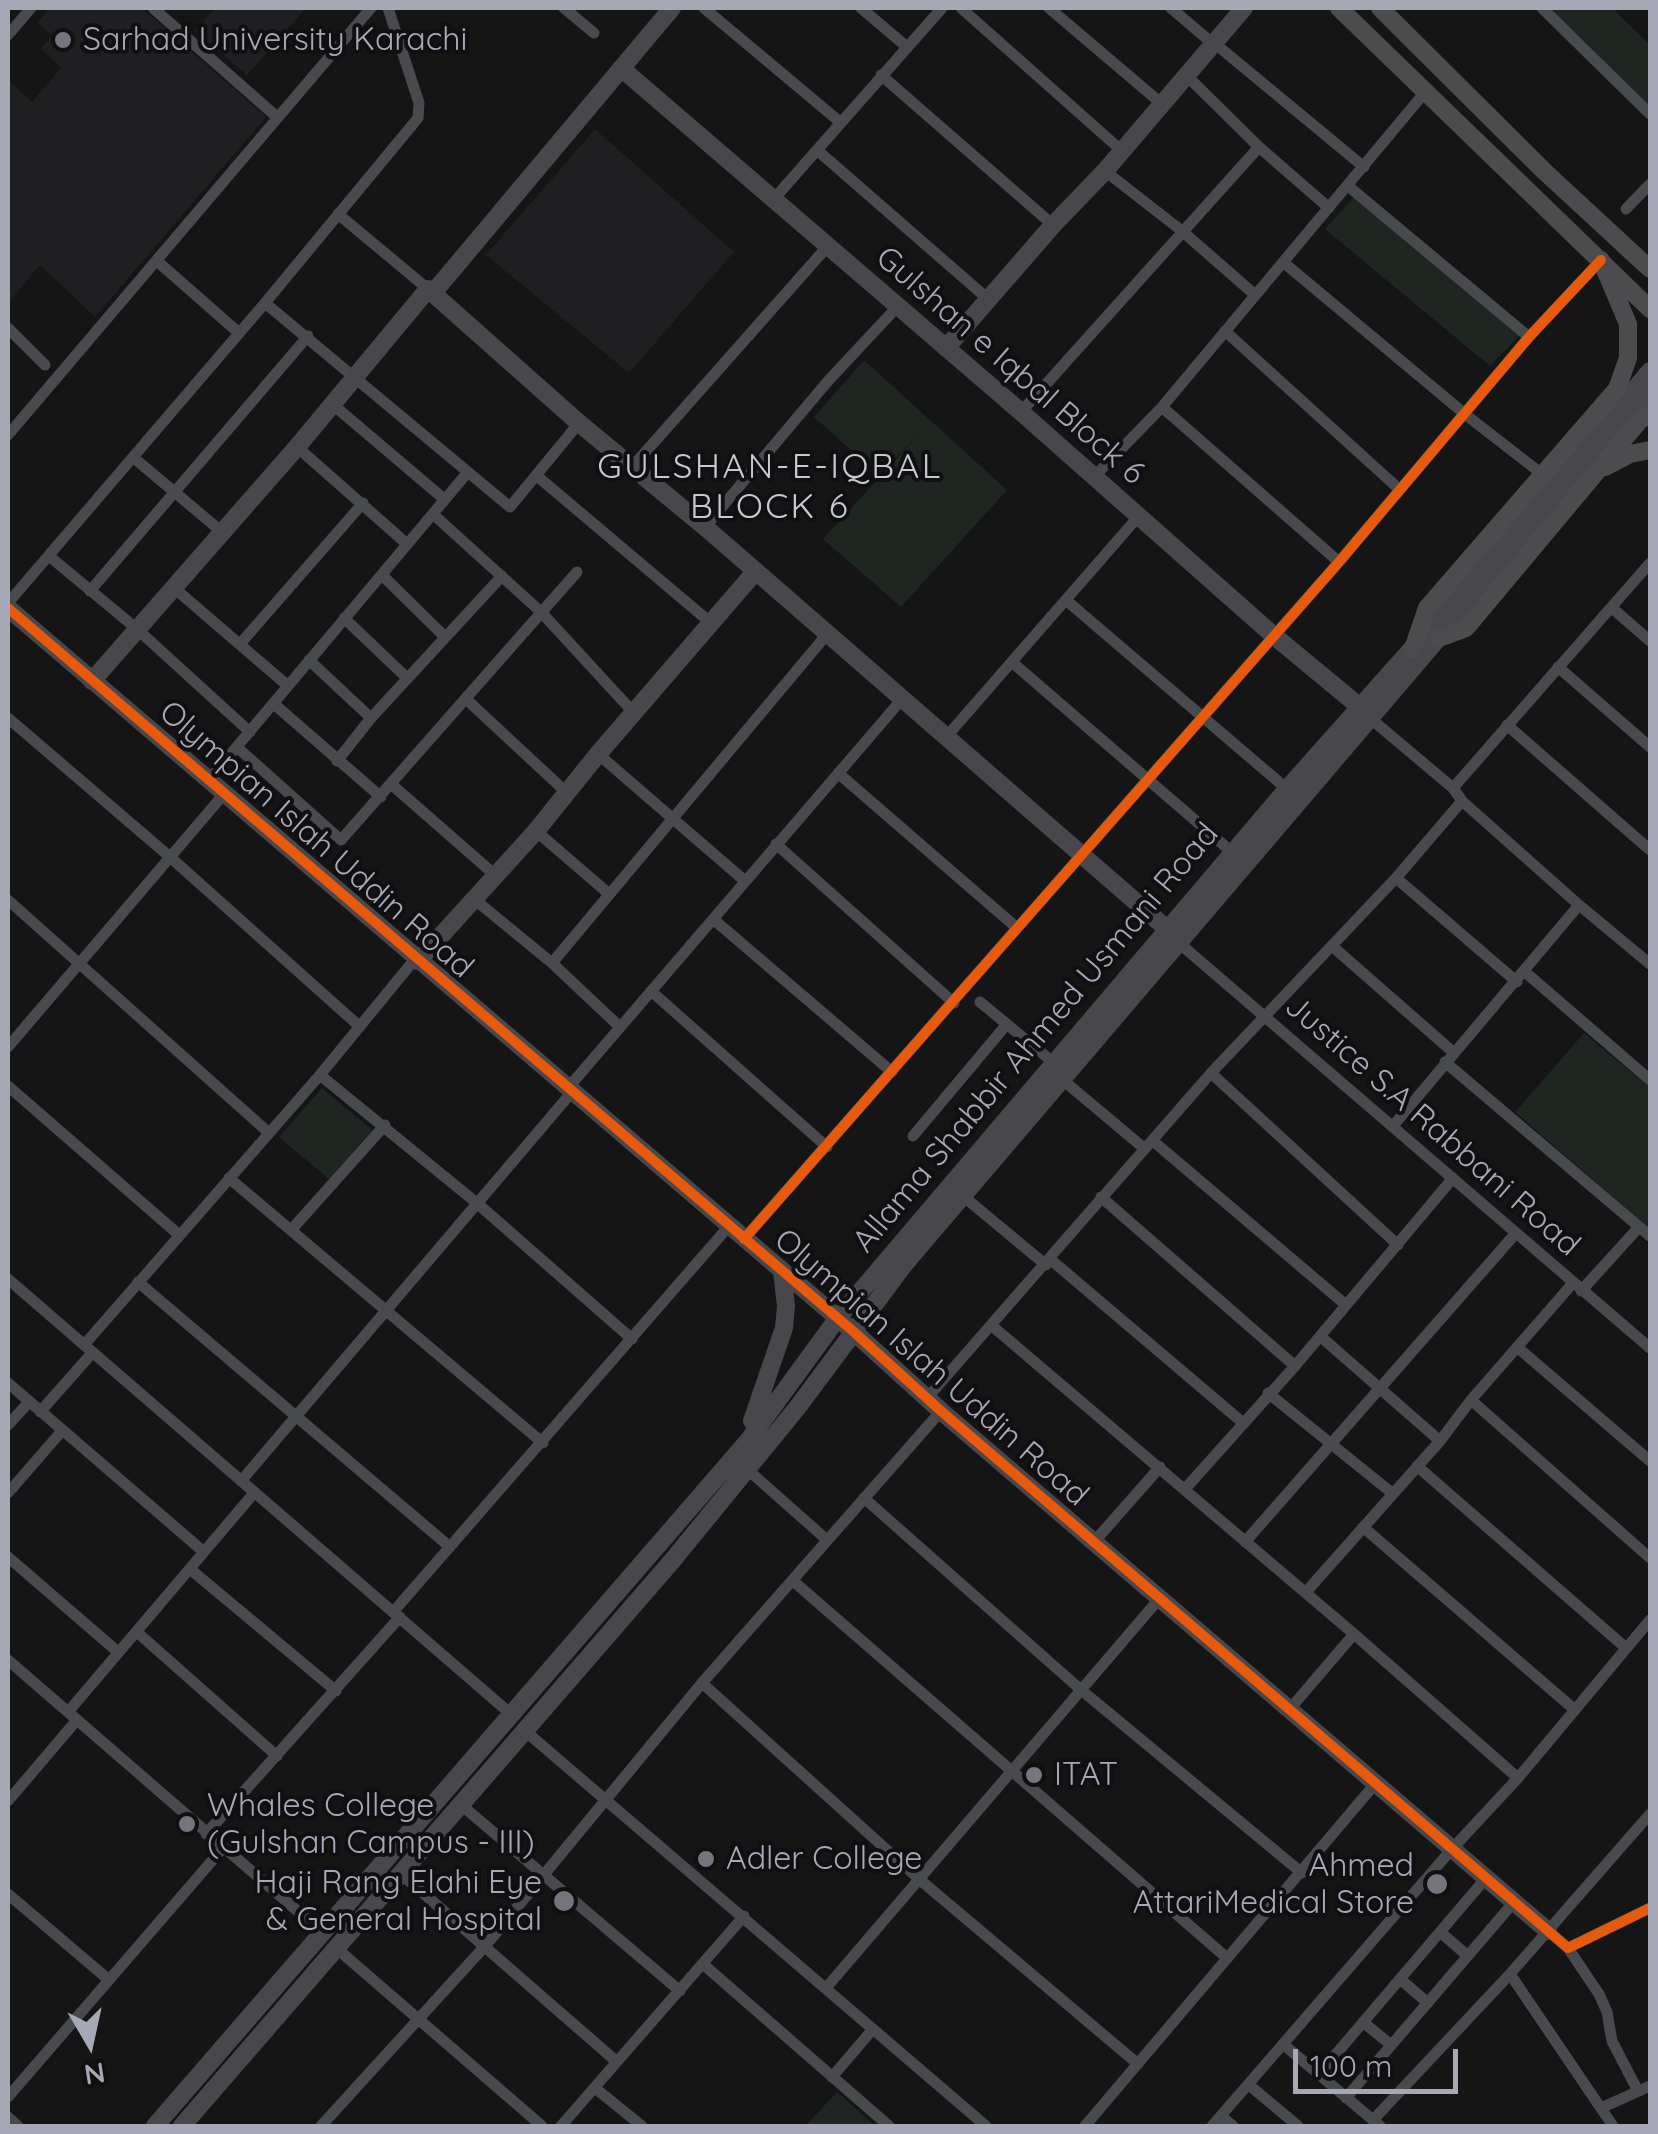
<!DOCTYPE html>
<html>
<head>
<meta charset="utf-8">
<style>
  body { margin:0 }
  #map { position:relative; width:1658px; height:2134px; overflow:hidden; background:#151515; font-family:Quicksand,sans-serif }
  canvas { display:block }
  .frame { position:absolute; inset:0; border:10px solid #a7a8b5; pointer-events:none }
  .north { position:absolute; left:40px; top:1994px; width:100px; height:100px; -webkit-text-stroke:8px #100f11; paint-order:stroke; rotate:171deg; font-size:28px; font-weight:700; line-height:40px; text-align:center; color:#a7a8b5 }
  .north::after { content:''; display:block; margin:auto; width:35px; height:45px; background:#a7a8b5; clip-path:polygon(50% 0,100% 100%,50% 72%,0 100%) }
  .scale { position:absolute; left:1293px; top:2049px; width:165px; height:45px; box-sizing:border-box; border:5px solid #a7a8b5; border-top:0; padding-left:12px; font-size:30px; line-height:35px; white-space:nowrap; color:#a7a8b5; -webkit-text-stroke:8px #100f11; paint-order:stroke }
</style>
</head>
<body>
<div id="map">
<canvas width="1658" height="2134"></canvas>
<div class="frame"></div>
<div class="north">N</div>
<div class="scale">100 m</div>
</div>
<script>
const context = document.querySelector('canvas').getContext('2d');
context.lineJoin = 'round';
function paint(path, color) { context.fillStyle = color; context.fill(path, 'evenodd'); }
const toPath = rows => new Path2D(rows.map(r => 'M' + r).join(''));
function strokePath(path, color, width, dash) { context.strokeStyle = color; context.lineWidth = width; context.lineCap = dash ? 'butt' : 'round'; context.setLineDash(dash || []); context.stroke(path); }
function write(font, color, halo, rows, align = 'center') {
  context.font = font + ' Quicksand,sans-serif'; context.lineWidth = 8; context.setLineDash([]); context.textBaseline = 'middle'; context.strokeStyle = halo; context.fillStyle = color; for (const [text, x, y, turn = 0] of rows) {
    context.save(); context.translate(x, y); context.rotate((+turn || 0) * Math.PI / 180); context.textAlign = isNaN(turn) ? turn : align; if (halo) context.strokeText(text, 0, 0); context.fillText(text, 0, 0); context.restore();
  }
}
paint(toPath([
  [50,8,142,8,266,117,95,317,40,265,8,303,8,80,32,102,61,68,41,49,52,35,37,23],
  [215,8,306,8,247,75,195,31],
  [595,129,734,252,629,373,486,255]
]), '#1f1f21');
paint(toPath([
  [1541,8,1612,8,1650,45,1650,114],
  [1354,197,1520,335,1490,366,1325,229],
  [864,360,1007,490,901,607,823,539,920,433,879,475,814,417],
  [1584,1033,1650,1088,1650,1229,1515,1112],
  [322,1088,372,1130,329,1179,279,1137],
  [837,2092,875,2126,805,2126]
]), '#1f2521');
strokePath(toPath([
  [153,8,277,117],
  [564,8,594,33],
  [704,8,840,122],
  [861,8,907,47],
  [961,8,1122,151],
  [1049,8,1162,104],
  [1171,8,1212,43],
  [1542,8,1650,114],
  [8,35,31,8],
  [1213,42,1364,167],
  [1185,74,1259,147,1329,208],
  [881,75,1053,225],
  [817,150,988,299],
  [1105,171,1182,231,1254,294],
  [1348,186,1529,337],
  [773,200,942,8],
  [1626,209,1650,184],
  [338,214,428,289],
  [157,261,239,333],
  [1283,262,1466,415,1542,474],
  [265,303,510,507,579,423],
  [8,328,45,365],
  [1225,331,1399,489],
  [331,403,444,499],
  [1162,407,1339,562],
  [1021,412,1259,147],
  [8,435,371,8],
  [297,447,407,544],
  [134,458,222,532],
  [633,466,827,247],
  [537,476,711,623],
  [1093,478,1162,407,1426,91],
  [434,515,541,612,634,713],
  [705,527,828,381,898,306],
  [49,556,137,629,250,732],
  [382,575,445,637],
  [173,587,288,686],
  [90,591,308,336],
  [1067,601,1287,789],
  [8,603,265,303,418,118,419,103,388,8],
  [1612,608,1650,641],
  [344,618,407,678],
  [240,644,363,503],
  [309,660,371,718],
  [1013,663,1233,853],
  [1558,667,1650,747],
  [466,699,566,792],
  [274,704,381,797],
  [8,718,170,857,358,1025],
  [1371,719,1453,788,1462,801,1579,905,1650,964],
  [1507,725,1650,850],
  [947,736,1138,517],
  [238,748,341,840,577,572],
  [598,754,745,881],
  [337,761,371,718,502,576],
  [838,773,1017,928],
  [208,781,468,472],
  [391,784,495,875],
  [1453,788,1650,563],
  [536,831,608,893],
  [776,844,954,1003],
  [1396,878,1517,982],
  [474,899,552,963,620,1027],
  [8,900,268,1132],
  [713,919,892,1072],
  [1179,943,1650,1348],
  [1332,946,1453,1052],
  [552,963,828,633],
  [1525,972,1650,1080],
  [651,991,827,1147],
  [980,1002,1054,1063],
  [8,1047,224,794],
  [1445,1062,1650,1236],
  [1211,1073,1398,1245],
  [320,1075,478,1204,632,1339],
  [1064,1081,1145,1149],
  [8,1086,178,1234],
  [568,1088,903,698],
  [1393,1126,1579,905],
  [913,1136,1007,1024],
  [1153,1141,1346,1305],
  [229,1178,543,1443],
  [963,1196,1046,1265],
  [1101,1197,1295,1366],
  [292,1229,385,1125],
  [744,1239,1339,562,1529,337,1601,260],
  [1050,1259,1242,1422],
  [8,1279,512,1715],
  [138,1282,450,1547],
  [1581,1291,1639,1227],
  [991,1325,1354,1634,1518,1778],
  [1320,1336,1440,1441],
  [84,1345,320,1075,415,959],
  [1517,1347,1650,1461],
  [8,1383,204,1552],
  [1268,1393,1392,1493],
  [928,1397,1211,1073,1396,878,1462,801],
  [1471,1400,1650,1558],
  [40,1412,93,1352],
  [8,1425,29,1402],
  [1417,1466,1626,1648],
  [748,1470,827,1540],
  [241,1481,572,1092],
  [1185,1489,1295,1366,1453,1178],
  [8,1493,61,1432],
  [864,1498,1080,1689,1302,1873],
  [1363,1527,1575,1710],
  [1094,1542,1160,1467],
  [1245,1542,1516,1233],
  [8,1557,118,1652],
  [190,1569,336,1691],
  [792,1580,1227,1958],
  [1306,1592,1440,1441,1471,1400,1573,1283],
  [394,1611,729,1226],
  [138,1633,277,1756],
  [8,1660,324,1934],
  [702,1683,919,1879,1138,2064],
  [1289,1710,1354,1634],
  [68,1712,254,1493],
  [524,1730,986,2126],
  [8,1801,76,1721],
  [459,1803,680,1991],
  [206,1834,400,1617],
  [400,1873,617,2062],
  [8,1894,109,1980],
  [1548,1931,1568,1948,1650,1908],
  [1440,1932,1468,1956],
  [335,1947,542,2126],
  [1568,1948,1599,1994,1607,2012,1612,2041,1638,2091],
  [704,1965,889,2126],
  [1510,1974,1613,2126],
  [1400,1979,1428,2003],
  [826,1988,1159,1599],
  [1363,2022,1391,2045],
  [1283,2044,1380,2126],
  [1319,2074,1486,1878],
  [832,2077,873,2029],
  [1249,2085,1298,2126],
  [595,2088,642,2126],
  [8,2097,223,1848],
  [1346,2098,1514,1902],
  [1601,2108,1650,2086],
  [1221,2116,1233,2126],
  [8,2117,18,2126],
  [1373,2120,1510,1974,1650,1814],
  [321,2126,486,1945,702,1683,941,1411],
  [561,2126,744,1916],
  [1085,2126,1375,1784],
  [1212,2126,1452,1849,1518,1778,1650,1620]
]), '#494a4e', 11);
strokePath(toPath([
  [621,68,1021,412,1273,635,1360,707],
  [433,293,672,8],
  [946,348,1053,225,1105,171,1244,8],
  [8,608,854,1332,941,1411,1548,1931],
  [92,681,297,447,428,289,579,423,705,527,1167,929],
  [418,961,536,831,598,754,755,572],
  [752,1421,784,1328,786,1306,782,1271],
  [155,2126,748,1441,837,1319,1287,789,1465,589,1650,371],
  [182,2126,672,1561,797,1408,903,1266,1650,390]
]), '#48484c', 18);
strokePath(toPath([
  [1339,8,1650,309],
  [1380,8,1544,171,1650,269],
  [1605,467,1630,454,1650,450],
  [1439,638,1466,628,1640,420,1650,414],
  [1413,649,1427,608,1617,389,1628,358,1628,324,1601,260]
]), '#4c4c4f', 18);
strokePath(toPath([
  [8,608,854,1332,941,1411,1568,1948,1650,1908],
  [744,1239,1339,562,1529,337,1601,260]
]), '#e8590c', 10);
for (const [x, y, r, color] of [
  [63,40,10,"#74757d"],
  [1034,1775,10,"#74757d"],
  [187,1824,10,"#74757d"],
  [706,1859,10,"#74757d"],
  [1437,1884,12,"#74757d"],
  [564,1901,12,"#74757d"]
]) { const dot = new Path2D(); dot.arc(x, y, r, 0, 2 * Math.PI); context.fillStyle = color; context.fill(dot); strokePath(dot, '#100f11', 4); }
write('32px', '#a7a8b5', '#100f11', [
  ["Sarhad University Karachi",83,40],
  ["ITAT",1054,1775],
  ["Whales College",207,1806],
  ["(Gulshan Campus - III)",207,1843],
  ["Adler College",726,1859],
  ["Ahmed",1414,1866,"right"],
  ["AttariMedical Store",1414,1903,"right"],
  ["Haji Rang Elahi Eye",542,1883,"right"],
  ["& General Hospital",542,1920,"right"]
], 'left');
write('32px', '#a7a8b5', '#100f11', [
  ["Gulshan e Iqbal Block 6",1010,366,41],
  ["Olympian Islah Uddin Road",316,840,41],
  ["Allama Shabbir Ahmed Usmani Road",1036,1038,-50],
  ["Justice S.A Rabbani Road",1432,1126,41],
  ["Olympian Islah Uddin Road",931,1368,41]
]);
context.letterSpacing = '2.5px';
write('35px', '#c8c8d1', '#100f11', [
  ["GULSHAN-E-IQBAL",770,467],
  ["BLOCK 6",770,507]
]);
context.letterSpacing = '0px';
</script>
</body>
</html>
